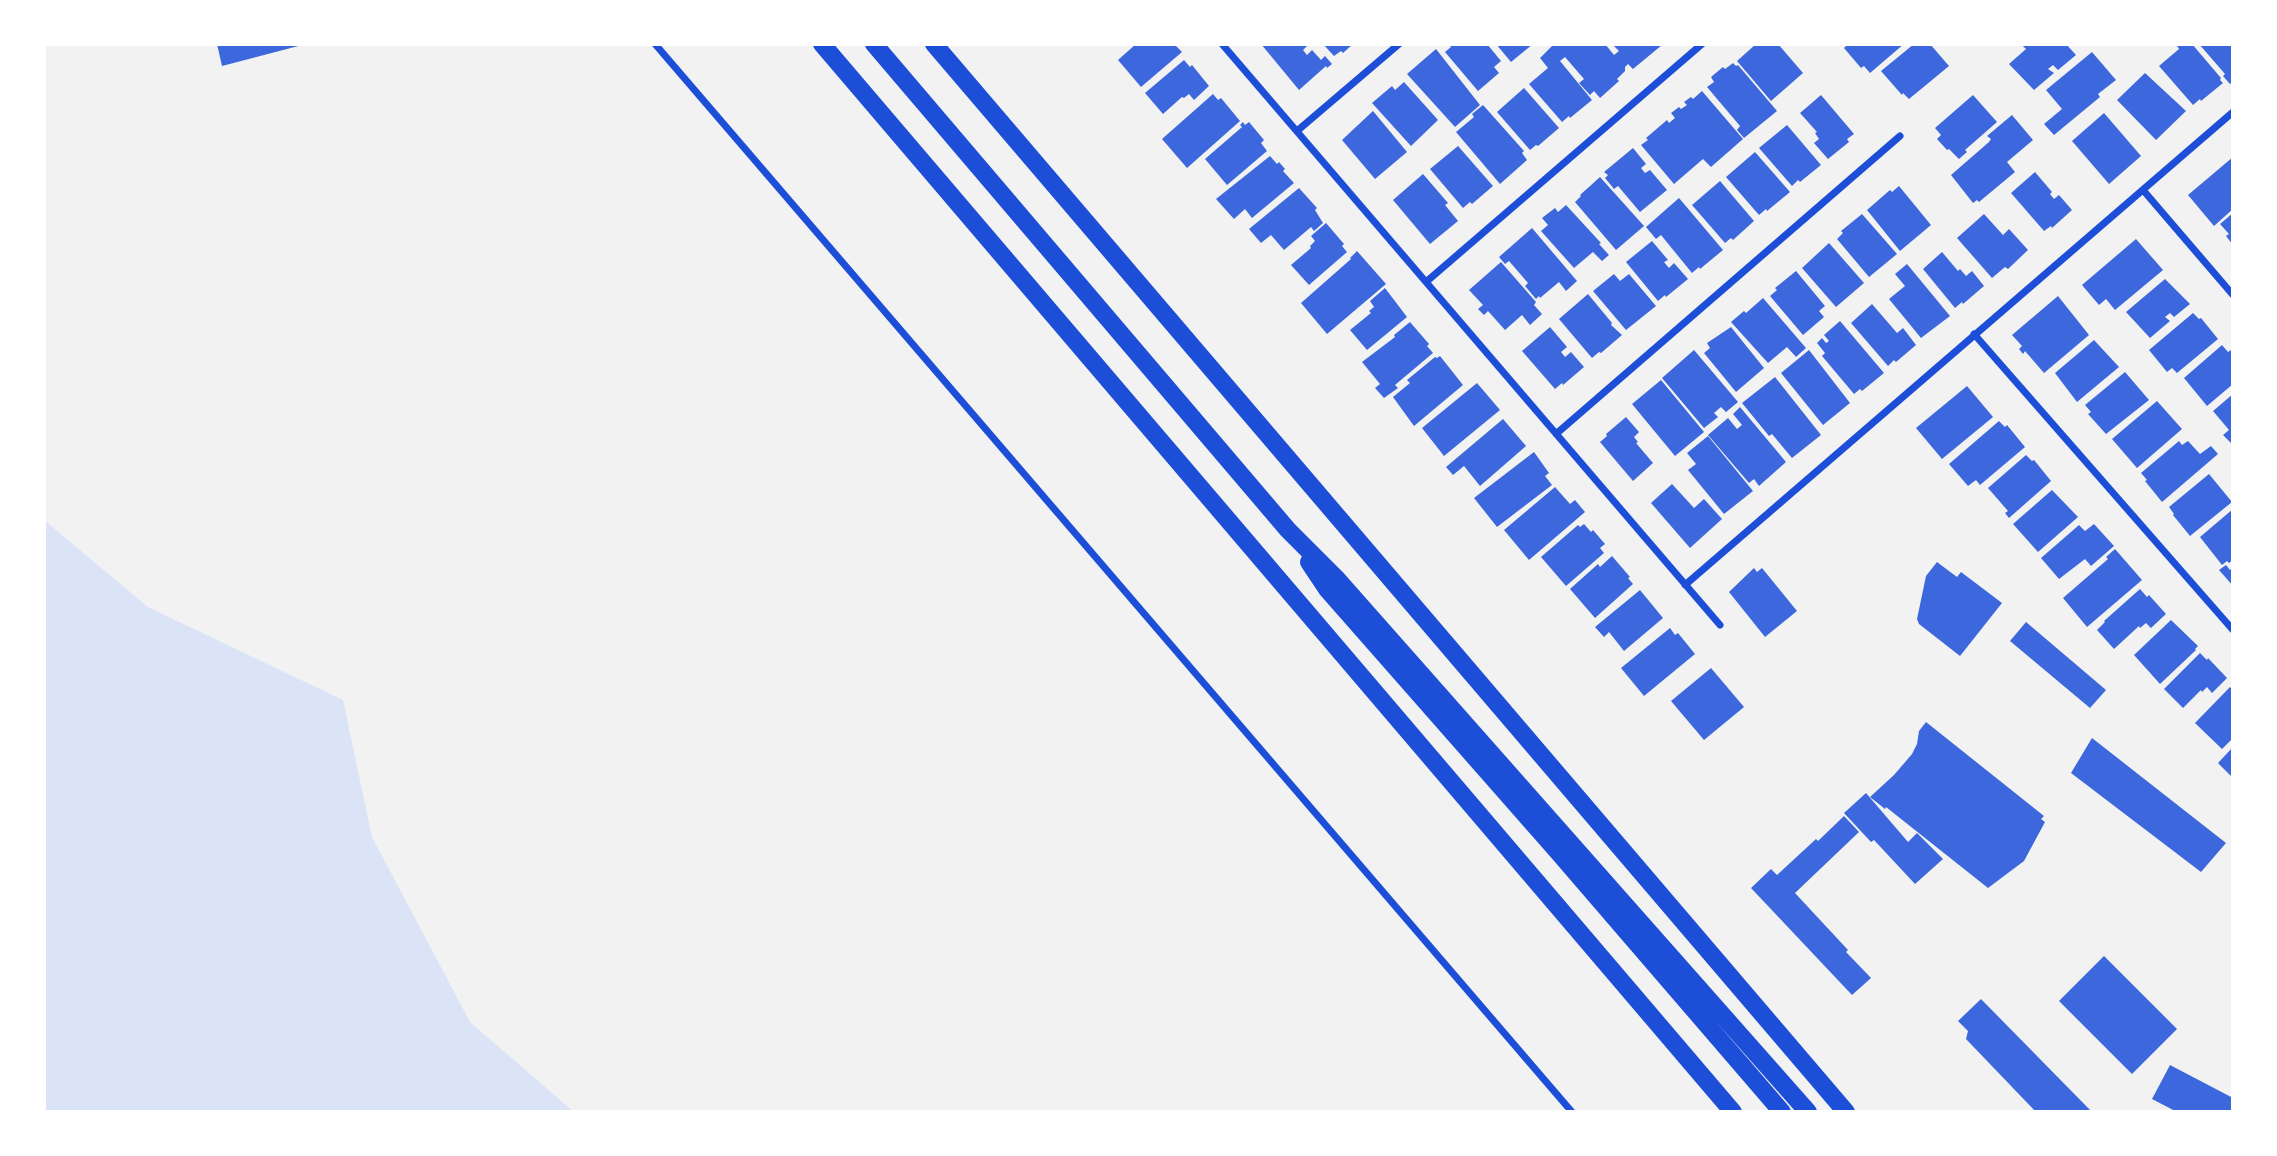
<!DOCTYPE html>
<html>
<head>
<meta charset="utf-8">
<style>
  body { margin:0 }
  #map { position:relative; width:2277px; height:1156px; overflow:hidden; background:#f2f2f2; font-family:"Exo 2",sans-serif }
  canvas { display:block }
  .frame { position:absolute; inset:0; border:46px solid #fff; pointer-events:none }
</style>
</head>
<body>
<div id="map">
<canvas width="2277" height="1156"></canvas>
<div class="frame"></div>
</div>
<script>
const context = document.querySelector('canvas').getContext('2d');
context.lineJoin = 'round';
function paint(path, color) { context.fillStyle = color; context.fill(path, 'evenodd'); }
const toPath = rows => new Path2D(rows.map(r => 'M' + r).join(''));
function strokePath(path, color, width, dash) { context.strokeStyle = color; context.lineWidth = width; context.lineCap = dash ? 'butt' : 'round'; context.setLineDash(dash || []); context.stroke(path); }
paint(toPath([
  [44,520,148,607,343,700,372,837,470,1022,574,1112,44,1112]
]), '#dbe4f7');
paint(toPath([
  [217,44,306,44,222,66],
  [1136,44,1174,44,1182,52,1141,87,1118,60],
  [1261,44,1309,44,1303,50,1307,55,1312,50,1321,60,1325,56,1332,64,1327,68,1326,66,1299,90],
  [1323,44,1353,44,1343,53,1341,51,1334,56],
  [1449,44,1487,44,1501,61,1494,67,1499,73,1478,91,1445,52,1451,47],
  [1496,44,1533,44,1511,62],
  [1554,44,1605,44,1614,55,1619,51,1612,44,1662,45,1633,69,1628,64,1625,67,1625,71,1617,79,1619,81,1600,98,1594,91,1590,95,1579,83,1584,79,1565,57,1560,61,1592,100,1570,118,1569,116,1562,122,1529,84,1548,68,1540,58],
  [1756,44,1778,44,1803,73,1771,101,1737,61],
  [1848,44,1904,44,1870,73,1864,66,1861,68,1844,48],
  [1914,44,1930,44,1949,66,1909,99,1903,93,1902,95,1881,71],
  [2021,44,2066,44,2076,55,2058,70,2053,65,2048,69,2054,73,2034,90,2009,64,2026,49],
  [2176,44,2192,44,2221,78,2220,80,2223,83,2201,101,2200,99,2193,105,2159,66,2179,49],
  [2199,44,2233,44,2233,81,2230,84,2223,76,2225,74],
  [1436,49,1480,105,1455,127,1407,74],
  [2092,52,2116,80,2098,94,2100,97,2054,135,2044,124,2062,109,2046,90],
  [1184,60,1190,67,1192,65,1209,86,1194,100,1189,94,1184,98,1182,97,1163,114,1145,93],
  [1733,63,1736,66,1738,65,1777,111,1744,138,1737,130,1740,126,1707,87,1714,82,1711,77,1723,67,1725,69],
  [2145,73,2186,111,2156,140,2117,100],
  [1404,82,1438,120,1411,146,1372,103,1392,86,1395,90],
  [1524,88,1559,128,1538,146,1536,145,1530,150,1497,112],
  [1702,91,1743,139,1711,167,1703,159,1674,184,1641,145,1648,140,1646,138,1667,120,1669,123,1675,118,1671,113,1679,107,1681,109,1687,105,1684,102,1691,97,1693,99],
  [1213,94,1218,100,1221,98,1240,121,1187,168,1162,139],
  [1821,95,1854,134,1847,139,1849,142,1828,159,1814,143,1819,139,1815,133,1817,132,1800,113],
  [1973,95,1997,122,1965,150,1967,152,1959,159,1949,149,1947,150,1937,139,1941,135,1935,128],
  [1483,105,1524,151,1522,153,1527,160,1500,184,1456,132,1474,117,1472,114],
  [1373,111,1407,152,1375,179,1342,140],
  [2104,113,2141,156,2109,184,2072,141],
  [2012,115,2033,140,2007,162,2015,172,1979,202,1977,200,1973,203,1951,175,1989,142,1991,139,1987,136],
  [1243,122,1245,125,1249,122,1264,140,1261,143,1267,151,1227,185,1205,159,1242,127,1240,125],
  [1787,125,1821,165,1800,182,1798,180,1792,186,1759,148],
  [1458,146,1493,186,1472,204,1470,202,1463,208,1430,169],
  [1633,148,1646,164,1641,168,1645,173,1650,170,1667,190,1640,212,1618,186,1614,189,1605,178,1608,175,1604,172],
  [1755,152,1790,192,1767,211,1766,209,1759,215,1726,177],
  [1270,156,1277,164,1279,162,1285,169,1283,171,1294,183,1252,218,1245,209,1234,219,1216,199],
  [2233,157,2233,209,2214,226,2188,195],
  [2035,172,2052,192,2050,194,2054,199,2059,195,2072,210,2052,228,2051,226,2044,231,2011,193],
  [1423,174,1448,203,1445,205,1458,221,1430,244,1393,200],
  [1600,177,1644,226,1616,250,1575,202,1581,196,1580,195],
  [1720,181,1754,221,1733,240,1731,238,1725,243,1692,205],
  [1899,186,1931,225,1900,251,1867,210,1890,190,1892,192],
  [1299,188,1317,208,1315,210,1323,223,1314,231,1311,227,1284,250,1271,235,1261,243,1249,229],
  [1679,198,1723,250,1700,269,1699,267,1692,273,1661,235,1656,239,1646,227],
  [1566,205,1601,243,1599,244,1609,255,1602,261,1593,252,1574,268,1541,231,1548,225,1542,218,1555,208,1558,212],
  [2233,213,2233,245,2226,236,2229,234,2220,224],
  [1862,214,1897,254,1869,277,1837,239,1843,233,1841,231],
  [1984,214,2003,235,2009,229,2028,250,2008,269,2005,267,1992,278,1957,238],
  [1326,223,1344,244,1342,246,1347,252,1309,285,1291,265,1311,248,1310,246,1315,241,1311,236],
  [1532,228,1577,281,1566,291,1559,282,1540,298,1539,296,1536,299,1525,286,1528,283,1509,261,1505,264,1499,257],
  [2136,239,2163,270,2115,310,2106,299,2099,305,2082,285],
  [1652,241,1668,260,1664,262,1669,268,1674,263,1688,279,1666,297,1665,295,1658,301,1626,262],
  [1829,243,1864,283,1836,307,1802,268],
  [1357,251,1386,284,1327,334,1301,303,1351,259,1350,258],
  [1942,252,1958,271,1960,269,1966,276,1972,271,1984,286,1963,304,1962,302,1955,308,1923,269],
  [1501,262,1536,302,1534,305,1542,314,1530,325,1522,315,1505,330,1488,311,1484,315,1478,309,1483,305,1469,290],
  [1907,264,1950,316,1921,338,1889,299,1905,286,1895,274],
  [1796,271,1825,306,1819,311,1824,317,1803,335,1770,296,1777,290,1775,288],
  [1614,274,1620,281,1629,274,1656,306,1626,330,1593,291],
  [2165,279,2190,304,2174,317,2170,313,2165,317,2170,321,2150,338,2126,312],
  [1385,288,1407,317,1367,350,1350,330,1371,313,1369,311,1374,307,1370,301],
  [1588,294,1612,323,1611,325,1622,335,1601,353,1599,352,1592,358,1559,319],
  [2058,296,2089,335,2044,373,2025,351,2023,354,2019,349,2022,346,2012,335],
  [1763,298,1806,348,1796,357,1787,347,1768,363,1731,322,1744,311,1746,313],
  [1872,304,1897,333,1903,328,1916,345,1896,362,1894,360,1888,366,1851,323],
  [2193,313,2199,319,2201,318,2218,339,2177,373,2172,368,2167,372,2149,350],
  [1840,321,1884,373,1862,391,1860,389,1854,394,1822,356,1825,353,1817,343,1822,338,1826,343,1829,341,1824,335],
  [1410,322,1429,344,1427,346,1433,353,1395,385,1398,388,1384,398,1375,388,1380,384,1362,362,1395,337,1394,335],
  [1550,327,1567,347,1561,352,1565,357,1571,352,1584,367,1563,385,1562,383,1555,389,1522,351],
  [1731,327,1764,368,1736,392,1704,353,1710,348,1707,343],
  [2094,340,2119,367,2077,402,2055,373],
  [2222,345,2228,352,2231,350,2233,353,2233,384,2207,406,2184,378],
  [1694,350,1738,402,1726,412,1721,407,1714,413,1718,417,1704,428,1662,378],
  [1809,350,1850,403,1823,425,1781,373],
  [1440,356,1463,385,1414,426,1393,397,1410,383,1407,380,1435,357,1437,358],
  [2125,372,2149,400,2106,434,2088,414,2091,412,2085,405],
  [1775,377,1821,435,1792,458,1772,434,1769,436,1742,403],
  [1661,380,1704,432,1675,456,1632,404],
  [1477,383,1500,410,1444,456,1422,428],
  [1967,386,1993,417,1942,459,1916,428],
  [2233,394,2233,441,2231,443,2223,435,2229,430,2213,411],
  [2157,401,2182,429,2137,468,2112,439],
  [1740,407,1786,462,1759,486,1754,479,1749,483,1708,435,1728,418,1737,429,1742,425,1733,414],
  [1626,417,1639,432,1634,437,1638,442,1636,443,1653,463,1633,481,1600,442,1607,436,1606,434],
  [1503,419,1526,446,1480,486,1464,466,1453,475,1446,467],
  [1999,421,2005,427,2007,425,2025,447,1980,485,1976,480,1968,486,1949,464],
  [1708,436,1753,491,1724,514,1688,470,1696,464,1687,453],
  [2179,441,2182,445,2188,441,2200,454,2211,446,2218,454,2162,502,2145,481,2147,480,2141,473],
  [1534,452,1549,473,1545,476,1552,485,1497,527,1474,498],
  [2026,455,2032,461,2034,460,2051,481,2009,518,2005,513,2008,511,1988,488],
  [2209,474,2232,502,2190,536,2173,515,2174,514,2169,507],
  [1672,484,1694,508,1704,499,1722,519,1690,548,1651,503],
  [1555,487,1570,504,1575,500,1585,512,1529,560,1504,530],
  [2052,490,2078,517,2038,552,2013,524],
  [2233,509,2233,560,2229,563,2227,561,2222,565,2200,537],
  [1584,524,1591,532,1593,530,1605,544,1600,548,1604,553,1566,586,1541,557,1578,525,1580,527],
  [2094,524,2114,546,2091,566,2085,559,2059,579,2041,558,2079,525,2085,531],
  [2115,549,2142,580,2087,627,2063,598,2108,559,2106,557],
  [1612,556,1630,577,1628,578,1633,584,1595,618,1570,589,1598,564,1600,567],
  [1937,562,1957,577,1961,572,2002,603,1960,656,1919,624,1917,619,1926,576],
  [2226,565,2230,570,2233,567,2233,586,2219,570],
  [1754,568,1757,572,1762,568,1797,611,1765,637,1729,592],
  [2140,589,2147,597,2149,595,2166,614,2151,628,2146,623,2140,628,2139,626,2114,649,2097,630,2105,622,2104,621],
  [1640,590,1663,618,1624,651,1609,632,1604,637,1595,627],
  [2171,620,2198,646,2195,649,2196,650,2160,684,2134,655],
  [2026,622,2106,690,2090,708,2010,641],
  [1670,628,1675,635,1678,633,1695,654,1644,696,1621,668],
  [2200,653,2207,660,2208,658,2227,678,2212,693,2207,687,2202,692,2201,690,2183,708,2164,689],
  [1711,668,1744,707,1704,740,1671,701],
  [2230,687,2233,690,2233,738,2222,749,2195,723],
  [1926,722,2044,816,2041,819,2045,822,2024,861,1988,888,1886,807,1885,809,1870,797,1894,775,1912,754,1917,744,1919,731],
  [2092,738,2226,843,2201,872,2071,773],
  [2233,747,2233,778,2218,763],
  [1866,793,1908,842,1917,833,1943,859,1915,884,1874,840,1871,842,1844,813],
  [1844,816,1859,832,1795,893,1848,950,1846,952,1871,978,1852,995,1751,888,1771,869,1777,875,1816,839,1818,841],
  [2104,956,2177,1029,2132,1074,2059,1001],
  [1981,999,2092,1112,2036,1112,1966,1039,1968,1031,1958,1021],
  [2170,1065,2233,1098,2233,1112,2177,1112,2152,1099]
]), '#3d67dc');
strokePath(toPath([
  [655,44,1572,1112],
  [1222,44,1720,625],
  [1297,131,1399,44],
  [2143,190,2233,295],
  [1426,282,1702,44],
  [1974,334,2233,630],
  [1556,434,1900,136],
  [1685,585,2233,112]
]), '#1d4ed8', 7);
strokePath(toPath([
  [822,44,1733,1112],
  [874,44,1288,530,1336,578,1808,1112],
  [934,44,1846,1112],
  [1309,562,1327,589,1560,854,1782,1112]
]), '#1d4ed8', 18);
</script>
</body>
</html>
